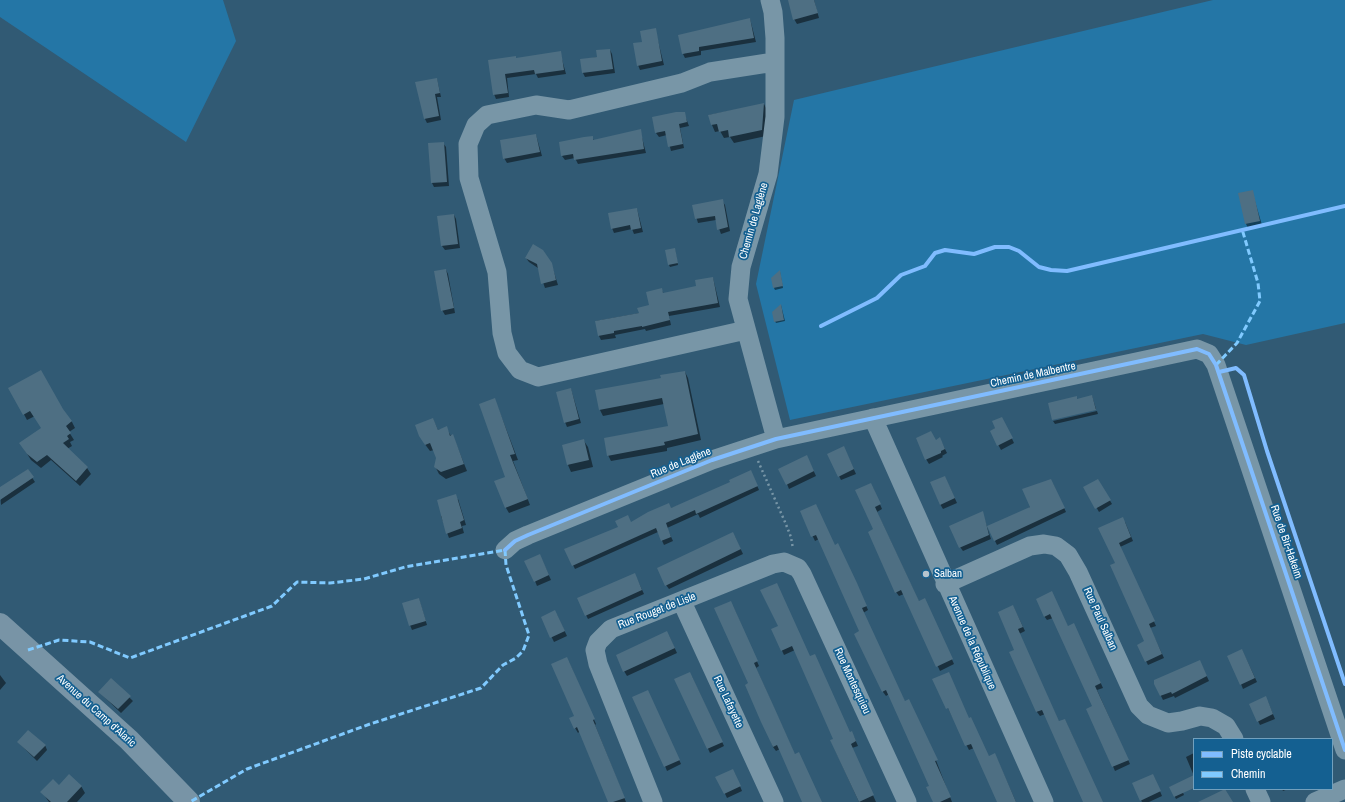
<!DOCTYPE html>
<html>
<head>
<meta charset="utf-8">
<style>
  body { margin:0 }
  #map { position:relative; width:1345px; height:802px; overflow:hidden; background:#315a74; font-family:"Archivo Narrow",sans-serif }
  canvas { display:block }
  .legend { position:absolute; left:1193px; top:738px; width:140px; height:52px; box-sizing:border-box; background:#146091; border:1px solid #72a0bd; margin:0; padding:5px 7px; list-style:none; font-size:12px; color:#fff }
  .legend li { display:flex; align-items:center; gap:8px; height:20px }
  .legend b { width:20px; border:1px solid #72a0bd }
</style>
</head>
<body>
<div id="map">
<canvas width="1345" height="802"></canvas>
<ul class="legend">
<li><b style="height:5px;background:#80bcff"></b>Piste cyclable</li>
<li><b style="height:5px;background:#80caff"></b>Chemin</li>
</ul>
</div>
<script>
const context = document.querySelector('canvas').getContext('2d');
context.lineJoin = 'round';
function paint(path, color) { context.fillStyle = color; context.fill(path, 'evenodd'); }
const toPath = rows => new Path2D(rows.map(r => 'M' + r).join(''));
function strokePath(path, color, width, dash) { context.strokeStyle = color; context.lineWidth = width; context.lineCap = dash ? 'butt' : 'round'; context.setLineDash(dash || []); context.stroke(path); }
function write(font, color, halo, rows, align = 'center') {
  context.font = font + ' "Archivo Narrow",sans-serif'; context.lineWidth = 3.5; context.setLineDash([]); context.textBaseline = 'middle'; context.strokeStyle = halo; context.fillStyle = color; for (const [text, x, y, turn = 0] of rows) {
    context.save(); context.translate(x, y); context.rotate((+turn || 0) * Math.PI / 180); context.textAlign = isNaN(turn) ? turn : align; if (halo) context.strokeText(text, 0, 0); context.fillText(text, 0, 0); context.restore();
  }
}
paint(toPath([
  [0,0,223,0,236,41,186,142,0,17],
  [1213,0,1345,0,1345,323,1246,345,1203,334,790,420,756,284,794,100]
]), '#2476a6');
paint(toPath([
  [796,0,814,0,819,18,797,24,794,19],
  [750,19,756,42,701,51,701,55,685,58,683,54],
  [655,29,664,65,640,70,638,65,643,42],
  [610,50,612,54,615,73,585,77,583,73,581,60,598,57],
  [560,52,566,74,538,78,536,74,507,78,509,97,496,99,494,94,489,61,516,59],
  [437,79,441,97,437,97,441,120,427,123,425,119],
  [764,104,767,110,766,136,734,143,730,137,724,138,720,131,715,132,712,125,709,115],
  [684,113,689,126,680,128,684,148,671,151,667,135,659,137,656,133],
  [640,130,646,153,578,164,575,158,565,160,562,156,592,137,594,141],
  [536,135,542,156,507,163,504,158],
  [443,143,446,147,449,186,434,187,432,183],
  [1252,191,1262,225,1248,228,1246,224],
  [722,201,725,205,730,231,721,234,716,220,698,223,693,206],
  [637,209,643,232,634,234,632,229,614,233,612,228],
  [454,215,456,219,460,248,445,250,442,246],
  [675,250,678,265,670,267,669,265],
  [526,258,551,263,558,285,545,288,538,268,529,262],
  [446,270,448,274,455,313,445,315,442,310],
  [780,272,783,288,775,290,774,288],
  [713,278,720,307,669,316,671,325,646,331,645,329,615,335,616,338,601,340,599,336,596,321,640,313,650,306,661,289,664,294,698,287],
  [781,305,785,321,776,323,775,321],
  [685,372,688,378,701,440,667,448,667,451,611,461,608,455,669,426,664,404,603,416,600,410,596,391,662,379],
  [10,388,62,411,72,422,75,428,69,432,74,440,70,442,72,446,67,449,87,468,91,474,80,486,51,460,41,468,31,460,24,449,42,428,35,416,27,420],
  [571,389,581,423,567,427,565,422],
  [1092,396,1096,409,1052,419,1076,397,1078,400],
  [495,400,518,460,513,461,530,505,509,513,506,508,506,477],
  [1097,411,1098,414,1055,424,1053,421],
  [433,419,438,430,446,428,451,436,453,436,467,471,446,479,439,474,435,466,437,458,434,450,430,451,424,443],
  [1004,422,1014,443,1001,450,991,431],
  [584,441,588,447,593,467,571,472,568,465],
  [936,441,942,443,947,453,942,456,943,457,929,464,926,459],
  [846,452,856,474,841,480,839,476],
  [809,461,816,476,789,489,787,484],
  [27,470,35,482,1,505,0,489],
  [753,476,759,490,700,518,698,514,667,528,673,541,664,545,658,532,575,569,573,565,631,524],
  [945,477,957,503,943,509,940,504],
  [1098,480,1112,504,1099,512,1085,487],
  [1053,484,1066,512,997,545,995,541],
  [873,488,882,509,877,512,919,602,927,604,954,664,940,671,904,594,899,596,896,592,875,529],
  [458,499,466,525,462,526,464,533,449,538,441,516],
  [801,512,835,546,859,589,868,610,863,613,905,702,929,742,952,802,934,802,930,786,889,694,886,696,883,692,855,634,860,632,819,539,815,541],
  [982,512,991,539,963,551,960,547],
  [1125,522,1133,541,1120,547,1156,626,1150,628,1164,658,1148,665,1146,661,1145,642,1116,564,1099,528],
  [735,537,743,554,669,589,666,585],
  [542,560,551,580,537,586,535,581],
  [637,579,644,594,588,619,586,615],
  [1054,597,1068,627,1076,629,1103,688,1097,690,1130,764,1115,771,1088,709,1094,707,1053,618,1047,620,1044,616],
  [419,599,427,625,412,630,410,625],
  [733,606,759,666,756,668,795,755,821,802,804,802,780,749,776,751,773,747,750,684],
  [1013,606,1025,631,1019,634,1059,722,1065,720,1067,724,1102,802,1084,802,1045,714,1040,716,1037,712,1010,653,1015,651],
  [557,615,567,636,554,642,542,617],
  [772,629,810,657,850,733,854,737,858,746,852,748,876,802,859,802,831,741,834,739,795,650,784,655],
  [669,636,677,653,627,676,624,671],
  [1242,650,1257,682,1243,689,1241,684],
  [569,662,596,724,595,725,626,802,609,802,580,731,578,733,575,728,576,716],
  [1202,666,1209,681,1175,698,1174,696,1163,700,1155,684],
  [0,675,6,683,0,690],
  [692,677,724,746,710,753,676,679],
  [111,680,133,701,121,713,99,692],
  [934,680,969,719,989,757,997,759,1016,802,999,802,974,748,969,750],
  [650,696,681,764,667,771,665,766],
  [1268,702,1275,719,1260,725,1258,721],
  [18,742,45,745,47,750,37,761],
  [1194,753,1194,776,1186,757],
  [735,774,742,791,727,798,717,777],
  [1155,779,1162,796,1149,802,1142,802,1133,784],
  [1179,783,1184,795,1176,799,1170,787],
  [59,786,81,786,85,793,77,802,49,802,42,792],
  [1282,789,1288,789,1283,791]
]), '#0007');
paint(toPath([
  [788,0,814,0,818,13,793,20],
  [750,18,754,38,699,47,699,51,682,54,678,35],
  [656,28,662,61,637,66,633,43,642,42,640,31],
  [610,49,613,69,582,73,580,59,597,57,596,50],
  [561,51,564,70,535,74,534,70,505,74,508,93,493,95,488,60,516,56,516,58],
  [437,78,440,93,435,94,439,116,424,119,415,82],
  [764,103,762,130,729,137,728,130,719,132,717,124,711,125,708,115],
  [676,112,685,112,687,122,679,124,683,144,668,147,665,131,655,133,652,117],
  [641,129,644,149,574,160,573,154,561,156,559,142,584,137,593,136,593,140],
  [536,134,540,152,503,159,500,140],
  [444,142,447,182,431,183,428,143],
  [1253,190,1260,221,1245,224,1238,193],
  [723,199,728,227,717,230,715,216,695,219,692,205],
  [637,208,641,228,631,230,630,225,611,229,608,213],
  [454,214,458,244,441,246,437,216],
  [533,244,543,250,552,263,556,280,541,284,537,264,525,258],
  [675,248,678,263,668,265,665,250],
  [446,269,454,308,441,311,434,271],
  [780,270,783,286,773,288,771,278],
  [713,277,718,303,668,312,670,320,642,327,642,326,614,331,614,333,598,336,595,321,639,313,637,308,649,305,646,292,662,288,663,293,696,286,695,280],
  [781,304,784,320,774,322,772,312],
  [41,370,63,409,72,421,66,426,71,433,67,436,69,439,63,443,88,467,76,481,47,455,37,462,27,454,19,443,41,428,30,411,23,415,8,388],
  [685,371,698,434,664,442,665,445,607,456,604,438,668,426,662,398,599,410,595,390,661,378,660,375],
  [571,388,579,419,564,423,556,392],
  [1092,395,1096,410,1052,420,1048,403,1077,396,1077,399],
  [495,398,515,454,510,455,528,499,505,508,494,481,505,477,479,404],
  [1002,417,1013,438,997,446,990,431,995,428,992,421],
  [433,418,438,430,447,426,450,436,453,434,464,464,441,472,434,467,436,458,430,443,425,445,419,436,415,425],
  [931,431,936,440,940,437,945,449,941,451,941,453,925,460,916,438],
  [584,439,589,460,567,465,562,445],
  [844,446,854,469,838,477,827,454],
  [807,455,814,471,786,485,778,469],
  [28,469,34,477,0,500,0,487],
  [751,470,758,486,696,514,695,510,666,523,671,537,661,541,656,528,572,566,564,549,618,527,615,521,628,515,631,522,648,512,669,503,671,508,730,482,729,480],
  [945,476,955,498,940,505,930,482],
  [1051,479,1065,508,994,541,987,526,1030,507,1022,489],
  [1098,479,1111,500,1095,509,1083,487],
  [871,483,881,504,875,507,919,601,925,598,953,659,936,667,901,590,895,593,868,532,873,529,855,490],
  [456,494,464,520,460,522,462,528,446,534,437,500],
  [816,504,835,545,838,543,857,583,867,606,862,608,905,701,909,699,938,760,935,761,951,797,940,802,933,802,931,798,926,787,929,786,886,690,882,692,854,634,859,631,816,535,811,537,800,511],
  [983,511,989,535,959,548,949,526],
  [1123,517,1131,537,1119,543,1155,621,1149,624,1162,654,1145,662,1137,645,1144,641,1110,565,1115,563,1098,528],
  [733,532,741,549,665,586,657,568],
  [540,554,549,575,534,582,524,561],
  [635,573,642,590,585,616,577,598],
  [777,583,810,656,815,654,850,732,852,731,856,741,851,744,874,795,859,802,830,740,833,739,792,646,781,651,771,629,778,626,760,590],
  [1052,591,1068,626,1074,623,1101,683,1095,686,1129,760,1112,767,1086,709,1092,706,1050,614,1044,617,1036,599],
  [419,598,426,621,409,626,402,603],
  [731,601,758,661,754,663,774,707,795,754,799,752,822,802,802,802,777,745,773,747,761,722,745,685,748,683,714,608],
  [1013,605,1023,627,1018,629,1042,683,1059,721,1065,719,1103,802,1083,802,1042,710,1036,712,1009,652,1014,650,998,612],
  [555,610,565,631,550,638,541,617],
  [667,631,675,648,623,672,616,655],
  [1242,649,1255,678,1240,685,1227,656],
  [567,657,595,719,593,720,625,798,613,802,608,802,577,727,574,729,569,718,574,716,551,664],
  [1200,660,1207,676,1172,694,1171,692,1160,696,1154,684,1154,680],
  [690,672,723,742,707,749,674,679],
  [949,672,969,718,971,717,989,756,995,753,1016,802,997,802,971,744,965,746,948,708,946,709,932,679],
  [111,678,131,696,118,709,98,692],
  [648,690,680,760,664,767,632,697],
  [1266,696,1273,714,1257,722,1249,704],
  [28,730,46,745,34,757,17,742],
  [733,769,741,786,724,794,715,777],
  [69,774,82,786,67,802,51,802,40,792,53,779,59,785],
  [1153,774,1161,791,1140,801,1132,783],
  [1194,775,1194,788,1174,797,1169,787],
  [1225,789,1233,802,1198,802]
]), '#4e6f83');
strokePath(toPath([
  [758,461,785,522,791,537,793,549]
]), '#7896a7', 2.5, [2, 3]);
strokePath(toPath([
  [770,0,773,12,775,38,775,117,768,174,741,267,738,299,776,439],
  [746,330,538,377,520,370,507,353,502,333,497,272,469,178,468,144,476,125,487,115,536,105,569,110,682,83,710,72,774,62],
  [873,418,1044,802],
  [505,550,515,541,528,535,712,460,776,439,1197,349,1209,354,1216,365,1345,750],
  [945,584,1030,546,1044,544,1056,546,1068,555,1078,572,1139,706,1148,715,1168,723,1182,721,1200,716,1212,718,1226,726,1234,739],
  [682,602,774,802],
  [1255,789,1261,802],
  [653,802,598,664,595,650,598,642,611,629,773,564,784,562,798,568,802,574,907,802],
  [1315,802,1345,789]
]), '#7896a7', 19);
strokePath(toPath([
  [0,624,129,740,189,802]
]), '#7894a6', 22);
strokePath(toPath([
  [1216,365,1237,343,1260,301,1258,283,1242,229],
  [28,650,59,640,90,642,130,658,272,606,297,582,330,583,364,579,405,567,505,550,506,565,529,635,523,651,516,658,503,665,481,688,370,724,247,769,190,802]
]), '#80caff', 3, [6, 3]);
strokePath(toPath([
  [821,326,877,298,901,275,925,266,935,253,945,250,974,254,995,247,1009,247,1019,251,1039,267,1051,270,1067,271,1345,206],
  [1219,372,1236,368,1244,375,1267,451,1345,684],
  [505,550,515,541,528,535,712,460,776,439,1197,349,1209,354,1216,365,1345,750]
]), '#80bcff', 4);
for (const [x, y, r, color] of [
  [926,574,4,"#b7c5ce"]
]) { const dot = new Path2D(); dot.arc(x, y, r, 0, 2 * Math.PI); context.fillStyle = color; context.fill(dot); strokePath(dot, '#146091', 1.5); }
write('11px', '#fff', '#146091', [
  ["Chemin de Laglène",754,221,-74],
  ["Chemin de Malbentre",1033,375,-12],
  ["Rue de Laglène",681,463,-22],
  ["Rue de Bir-Hakeim",1286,542,71],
  ["Rue Rouget de Lisle",657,611,-21],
  ["Rue Paul Salban",1100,619,66],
  ["Avenue de la République",972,643,66],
  ["Rue Montesquieu",852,681,65],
  ["Rue Lafayette",728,702,65],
  ["Avenue du Camp d'Alaric",96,711,42]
]);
write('11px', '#fff', '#146091', [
  ["Salban",934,574]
], 'left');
</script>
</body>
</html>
